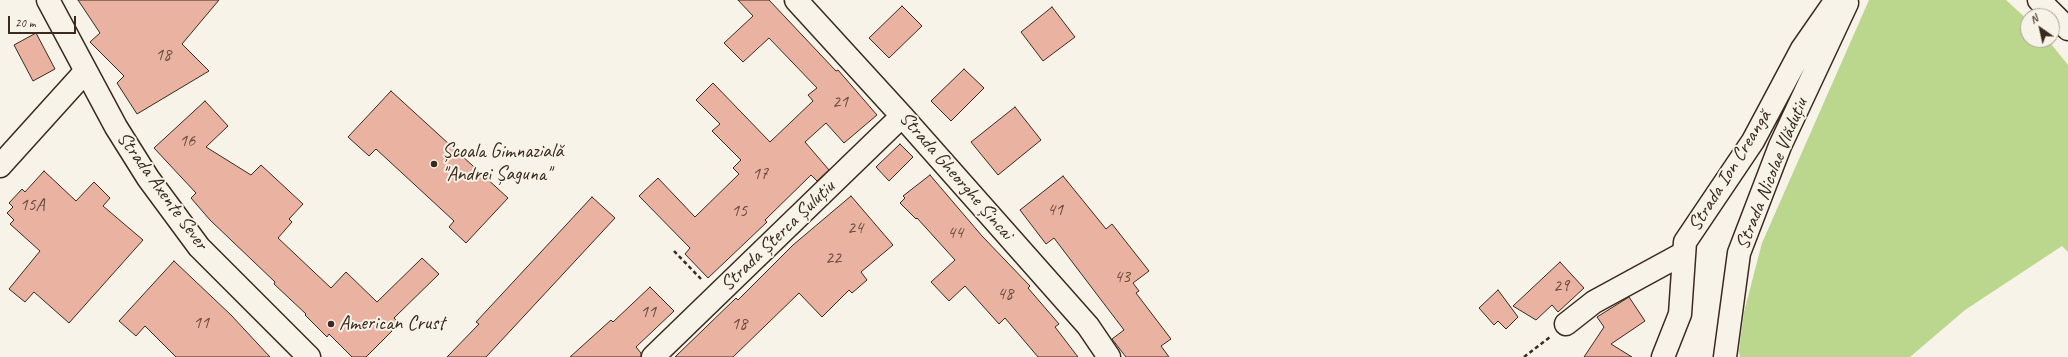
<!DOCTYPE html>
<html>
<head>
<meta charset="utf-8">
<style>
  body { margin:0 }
  #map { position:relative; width:2068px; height:357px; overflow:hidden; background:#f7f3e8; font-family:Caveat,sans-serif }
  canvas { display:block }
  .north { position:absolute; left:2020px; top:8px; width:40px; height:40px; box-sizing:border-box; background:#f7f3e8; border:1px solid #aca397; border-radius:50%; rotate:326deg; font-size:11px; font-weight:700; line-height:16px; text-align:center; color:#3b2a1e }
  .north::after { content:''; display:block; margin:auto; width:14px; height:18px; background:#3b2a1e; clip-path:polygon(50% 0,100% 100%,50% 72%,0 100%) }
  .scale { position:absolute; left:8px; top:16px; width:68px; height:18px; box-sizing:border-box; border:2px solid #3b2a1e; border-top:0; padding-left:5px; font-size:12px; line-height:14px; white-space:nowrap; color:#3b2a1e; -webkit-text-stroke:3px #f7f3e8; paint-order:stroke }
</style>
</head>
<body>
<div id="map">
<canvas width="2068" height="357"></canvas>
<div class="north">N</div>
<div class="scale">20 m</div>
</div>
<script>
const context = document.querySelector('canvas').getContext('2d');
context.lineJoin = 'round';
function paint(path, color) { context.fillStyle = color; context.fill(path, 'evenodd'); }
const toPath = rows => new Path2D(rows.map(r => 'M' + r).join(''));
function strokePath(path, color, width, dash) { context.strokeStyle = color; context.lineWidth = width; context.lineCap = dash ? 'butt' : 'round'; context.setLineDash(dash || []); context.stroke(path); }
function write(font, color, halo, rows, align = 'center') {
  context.font = font + ' Caveat,sans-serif'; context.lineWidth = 4; context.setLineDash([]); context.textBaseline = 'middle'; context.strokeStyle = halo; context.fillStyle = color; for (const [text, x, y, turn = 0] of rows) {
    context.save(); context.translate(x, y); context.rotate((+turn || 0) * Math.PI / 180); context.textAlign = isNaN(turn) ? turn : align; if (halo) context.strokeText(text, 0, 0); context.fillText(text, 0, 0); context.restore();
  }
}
paint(toPath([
  [1869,0,2006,0,2028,20,2028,40,2048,40,2068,65,2068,252,2062,246,1965,310,1910,357,1740,357,1739,351,1744,312,1762,243]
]), '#bbd78e');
const building = toPath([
  [78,0,219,0,182,44,209,71,137,114,117,83,124,76,90,42,100,33,78,0],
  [738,0,769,0,836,71,838,70,877,115,844,143,826,123,805,142,829,170,817,181,811,175,765,220,767,222,708,278,685,254,690,248,639,196,658,178,695,217,739,174,733,168,741,160,712,131,720,124,696,100,713,83,770,142,813,101,808,95,817,88,769,38,743,62,724,43,753,16,738,0],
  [902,6,922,26,889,58,869,38,902,6],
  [1052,7,1075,37,1043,61,1021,32,1052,7],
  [36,33,55,69,33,81,14,45,36,33],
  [964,69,984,88,951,121,931,101,964,69],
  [391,91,508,198,466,243,449,227,454,221,376,149,369,156,348,137,391,91],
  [205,101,228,126,206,147,251,175,261,165,303,204,289,219,292,222,278,238,331,288,346,272,377,302,422,258,439,274,394,318,397,321,389,328,392,331,366,357,352,357,329,334,327,337,305,315,306,314,274,284,275,282,210,220,191,198,196,193,154,148,205,101],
  [1015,107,1041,140,998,175,971,142,1015,107],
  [900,144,913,157,889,181,876,167,900,144],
  [44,171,76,201,94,182,110,198,103,206,143,240,69,323,34,292,25,302,9,289,40,251,10,224,14,220,7,213,13,207,9,203,22,189,25,192,44,171],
  [930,175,982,236,1030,286,1028,288,1059,324,1055,327,1078,357,1038,357,1005,318,999,324,965,286,949,301,931,282,955,260,917,218,916,219,900,203,905,198,903,196,930,175],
  [1063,176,1106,229,1112,224,1149,271,1133,283,1139,291,1136,293,1171,339,1161,346,1169,357,1126,357,1112,339,1124,330,1054,238,1046,244,1020,210,1063,176],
  [851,196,893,245,861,272,867,280,852,293,849,290,822,317,799,293,733,357,675,357,736,298,738,300,793,245,851,196],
  [592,197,615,218,486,357,447,357,479,324,476,322,592,197],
  [174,261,231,315,270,357,176,357,145,326,136,336,119,321,174,261],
  [1560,262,1584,288,1558,312,1552,305,1536,320,1513,306,1560,262],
  [650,287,674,311,636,347,641,353,641,357,570,357,611,320,613,322,650,287],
  [1498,290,1518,317,1506,329,1498,321,1494,325,1479,308,1498,290],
  [1629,297,1645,321,1611,344,1632,357,1584,357,1604,327,1597,317,1629,297]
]);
paint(building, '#eab2a0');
strokePath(building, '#3b2a1e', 1);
const street = toPath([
  [796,0,902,116,1088,326,1109,357],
  [2039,0,2068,29],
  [0,166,85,72],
  [1566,324,1594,302,1684,253],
  [653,357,902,116],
  [1663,357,1680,314,1685,242,1753,141,1802,49,1836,0],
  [1725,357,1739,253,1780,146,1847,3]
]);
const secondary = toPath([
  [48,0,116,127,148,178,199,247,309,357]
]);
strokePath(street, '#3b2a1e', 25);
strokePath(secondary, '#3b2a1e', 25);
strokePath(toPath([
  [674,251,701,279],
  [1524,357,1550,337]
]), '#3b2a1e', 2.5, [4, 3]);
strokePath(street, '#f7f3e8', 22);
strokePath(secondary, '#f7f3e8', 22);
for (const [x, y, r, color] of [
  [434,164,4,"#3b2a1e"],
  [331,324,4,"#3b2a1e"]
]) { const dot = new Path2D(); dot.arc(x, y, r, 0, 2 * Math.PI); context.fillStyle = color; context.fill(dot); strokePath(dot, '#f7f3e8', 1.5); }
write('18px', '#674c3e', null, [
  ["18",163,55],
  ["21",840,102],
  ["16",187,141],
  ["17",760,174],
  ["15A",32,205],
  ["41",1055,210],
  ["15",739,211],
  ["24",855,228],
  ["44",955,233],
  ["22",833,258],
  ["43",1122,277],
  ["29",1561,286],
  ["48",1005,294],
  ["11",648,312],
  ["11",201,323],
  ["18",739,324]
]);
write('20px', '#3b2a1e', '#f7f3e8', [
  ["Școala Gimnazială",442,152],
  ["\"Andrei Șaguna\"",442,175],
  ["American Crust",339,324]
], 'left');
write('20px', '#3b2a1e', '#f7f3e8', [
  ["Strada Ion Creangă",1730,171,-58],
  ["Strada Nicolae Vlăduțiu",1772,174,-68],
  ["Strada Gheorghe Șincai",956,176,49],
  ["Strada Axente Sever",162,191,54],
  ["Strada Șterca Șuluțiu",778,236,-44]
]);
</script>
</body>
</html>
